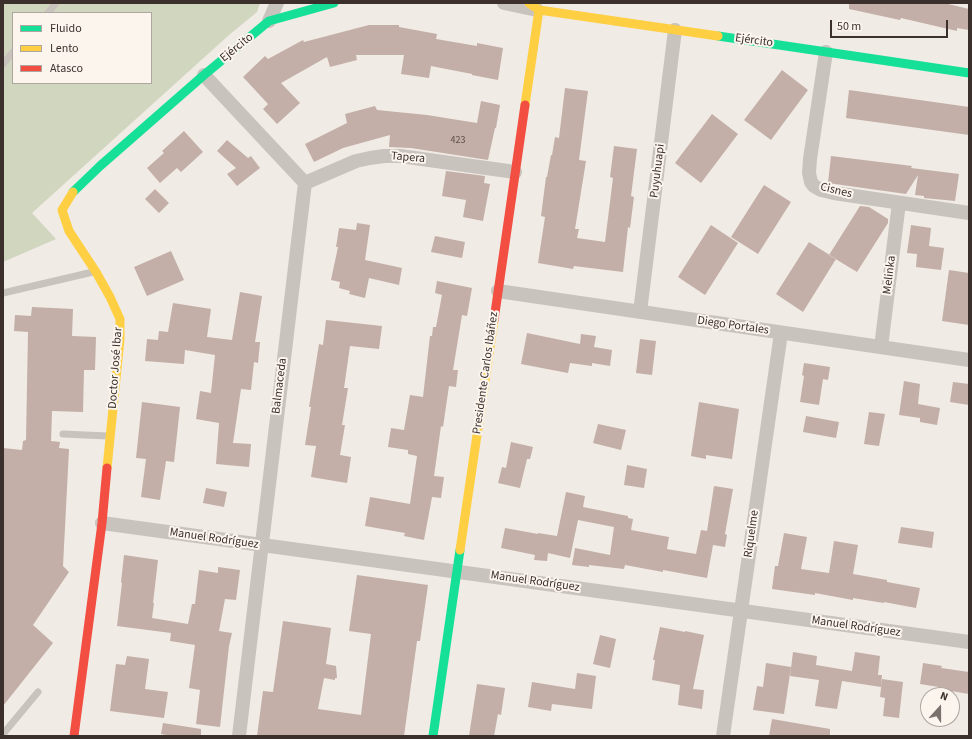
<!DOCTYPE html>
<html>
<head>
<meta charset="utf-8">
<style>
  body { margin:0 }
  #map { position:relative; width:972px; height:739px; overflow:hidden; background:#f0ebe5; font-family:"Source Sans 3",sans-serif }
  canvas { display:block }
  .frame { position:absolute; inset:0; border:4px solid #3b302b; pointer-events:none }
  .legend { position:absolute; left:12px; top:12px; width:140px; height:72px; box-sizing:border-box; background:#fbf5ee; border:1px solid #aea6a0; margin:0; padding:5px 7px; list-style:none; font-size:12px; color:#3b302b }
  .legend li { display:flex; align-items:center; gap:8px; height:20px }
  .legend b { width:20px; border:1px solid #aea6a0 }
  .north { position:absolute; left:920px; top:687px; width:40px; height:40px; box-sizing:border-box; background:#fbf5ee; border:1px solid #aea6a0; border-radius:50%; rotate:21deg; font-size:11px; font-weight:700; line-height:16px; text-align:center; color:#3b302b }
  .north::after { content:''; display:block; margin:auto; width:14px; height:18px; background:#7a716c; clip-path:polygon(50% 0,100% 100%,50% 72%,0 100%) }
  .scale { position:absolute; left:830px; top:20px; width:118px; height:18px; box-sizing:border-box; border:2px solid #3b302b; border-top:0; padding-left:5px; font-size:12px; line-height:14px; white-space:nowrap; color:#3b302b; -webkit-text-stroke:3px #fbf5ee; paint-order:stroke }
</style>
</head>
<body>
<div id="map">
<canvas width="972" height="739"></canvas>
<div class="frame"></div>
<ul class="legend">
<li><b style="height:5px;background:#16e098"></b>Fluido</li>
<li><b style="height:5px;background:#ffcf43"></b>Lento</li>
<li><b style="height:5px;background:#f24e42"></b>Atasco</li>
</ul>
<div class="north">N</div>
<div class="scale">50 m</div>
</div>
<script>
const context = document.querySelector('canvas').getContext('2d');
context.lineJoin = 'round';
function paint(path, color) { context.fillStyle = color; context.fill(path, 'evenodd'); }
const toPath = rows => new Path2D(rows.map(r => 'M' + r).join(''));
function strokePath(path, color, width, dash) { context.strokeStyle = color; context.lineWidth = width; context.lineCap = dash ? 'butt' : 'round'; context.setLineDash(dash || []); context.stroke(path); }
function write(font, color, halo, rows, align = 'center') {
  context.font = font + ' "Source Sans 3",sans-serif'; context.lineWidth = 4; context.setLineDash([]); context.textBaseline = 'middle'; context.strokeStyle = halo; context.fillStyle = color; for (const [text, x, y, turn = 0] of rows) {
    context.save(); context.translate(x, y); context.rotate((+turn || 0) * Math.PI / 180); context.textAlign = isNaN(turn) ? turn : align; if (halo) context.strokeText(text, 0, 0); context.fillText(text, 0, 0); context.restore();
  }
}
paint(toPath([
  [3,3,260,3,257,12,229,35,32,213,56,239,3,262],
  [13,13,151,13,151,83,13,83]
]), '#d1d6bf');
paint(toPath([
  [849,3,944,3,969,9,969,30,957,28,957,31,901,18,900,20,849,9],
  [369,25,399,25,399,27,437,34,436,39,477,46,477,43,503,48,498,80,472,75,472,74,431,66,429,78,401,74,404,55,356,55,357,60,330,67,327,57,281,83,300,103,277,124,263,109,268,104,243,77,265,56,268,59,303,40,304,42],
  [782,70,808,90,771,140,744,120],
  [565,88,588,91,579,160,586,161,575,229,579,229,577,238,605,242,613,178,610,177,614,146,637,149,631,196,634,197,630,228,628,227,623,272,574,266,573,269,538,263,545,217,541,216,546,177,547,177,551,155,552,155,555,137,559,138],
  [849,90,969,107,969,135,846,118],
  [481,101,500,105,496,128,495,128,488,160,411,148,389,147,390,135,343,148,314,162,305,144,347,123,345,114,375,106,377,110,427,115,477,123],
  [712,114,738,134,701,183,675,163],
  [184,131,203,152,181,172,177,168,160,183,147,168,164,153,162,151],
  [227,140,248,158,251,156,260,168,237,186,227,174,236,168,217,151],
  [831,156,912,166,911,168,959,174,955,201,924,198,924,196,915,195,918,175,906,194,828,183],
  [446,171,485,176,484,183,490,184,483,221,463,217,466,200,442,196],
  [764,185,791,202,758,254,731,237],
  [155,189,169,203,159,213,145,199],
  [860,206,869,207,888,219,888,223,857,272,829,255],
  [357,223,370,225,365,260,402,268,399,285,369,278,365,298,349,294,350,291,339,288,340,282,331,280,338,247,336,247,339,228,356,230],
  [711,225,738,243,705,295,678,277],
  [911,225,931,228,929,246,944,248,941,270,916,267,917,254,907,253],
  [435,236,465,242,462,258,431,252],
  [809,242,836,259,803,312,776,294],
  [171,251,184,280,147,296,134,267],
  [949,270,969,273,969,325,942,321],
  [437,281,472,288,467,316,462,315,453,370,458,370,456,387,449,386,443,427,441,426,434,476,444,477,441,498,432,497,424,540,404,536,405,533,365,526,370,497,410,504,417,456,408,454,408,450,388,447,391,428,404,430,410,395,423,397,430,336,432,336,433,327,436,327,442,295,435,293],
  [240,292,262,296,255,342,260,342,258,363,254,362,251,390,241,389,233,443,251,444,249,467,216,464,219,423,196,419,200,391,211,393,215,355,185,350,184,364,145,361,147,339,158,340,159,331,168,332,173,303,211,309,207,337,232,340],
  [32,307,73,309,72,336,96,337,95,370,84,370,83,412,52,411,51,441,60,442,59,448,69,449,63,566,69,572,33,625,53,643,3,706,3,448,22,450,23,441,26,440,28,332,14,331,15,315,31,316],
  [326,320,382,326,379,349,350,346,344,388,348,388,342,425,345,425,340,455,351,457,347,483,311,477,316,446,305,445,311,407,309,407,319,344,323,345],
  [527,333,580,344,581,334,596,336,594,347,612,350,610,366,592,363,592,366,570,363,568,373,521,364],
  [640,339,656,341,652,375,636,373],
  [804,363,830,367,828,380,823,379,819,405,800,402,804,376,802,375],
  [904,381,920,384,918,404,940,408,937,425,920,422,920,418,899,415],
  [953,382,969,384,969,405,950,402],
  [142,402,180,407,174,462,166,461,160,500,141,497,146,459,136,458],
  [699,402,739,409,732,459,706,455,706,459,691,456],
  [869,412,885,414,879,446,864,444],
  [806,416,839,422,836,438,803,432],
  [598,424,626,430,621,450,593,443],
  [511,442,533,447,530,459,527,459,520,488,498,483,502,467,506,468],
  [627,465,647,469,644,488,624,485],
  [714,486,733,489,725,534,727,535,725,547,713,545,707,578,663,570,663,572,625,565,624,569,589,565,589,567,572,565,575,548,610,555,614,527,578,520,570,558,548,553,547,561,534,560,535,555,501,548,505,528,538,534,538,533,557,536,566,492,585,496,583,507,628,516,628,518,633,519,631,530,669,537,667,549,696,554,701,530,707,531],
  [206,488,227,492,224,507,203,503],
  [901,527,934,532,932,548,898,543],
  [784,533,807,537,801,569,829,573,834,541,858,545,853,574,887,580,887,582,920,588,916,608,884,602,884,603,853,598,853,600,815,593,815,595,772,589,775,566,778,566],
  [124,555,158,560,153,603,154,603,152,618,188,624,192,604,195,604,199,570,218,573,218,567,240,570,236,600,225,599,219,631,232,633,229,646,220,727,196,724,200,690,189,688,195,645,170,641,171,633,117,626,122,583,121,582],
  [357,575,428,585,420,641,417,641,404,736,257,736,263,691,273,692,283,621,331,628,326,664,336,666,337,678,335,678,335,680,324,678,318,709,361,715,371,634,349,631],
  [660,627,685,632,685,631,704,635,693,689,704,690,702,709,678,705,680,685,652,680,655,660,653,660],
  [600,635,616,639,610,668,593,664],
  [793,652,817,656,816,665,852,671,855,652,880,656,878,675,882,675,881,687,842,681,837,709,815,706,819,680,790,676],
  [127,656,149,659,145,689,168,692,164,718,110,711,116,664,125,665],
  [766,663,791,667,784,714,753,710,757,686,763,687],
  [923,663,942,666,941,668,969,672,969,694,945,690,945,688,920,684],
  [577,673,596,676,592,709,552,704,551,711,528,707,532,682,575,689],
  [882,679,903,682,899,718,883,716,885,698,880,697],
  [477,684,505,688,501,715,498,714,494,736,469,736],
  [772,719,830,729,830,736,769,736],
  [163,723,201,729,201,736,171,736,161,734]
]), '#c3afa7');
strokePath(toPath([
  [48,13,56,3],
  [3,64,13,52],
  [3,293,93,272],
  [63,434,108,436],
  [3,734,38,692]
]), '#c9c3be', 7);
strokePath(toPath([
  [504,3,537,10],
  [269,21,277,3],
  [826,52,810,159,809,173,811,182,814,186,821,190,834,193,969,213],
  [204,75,305,183,239,736],
  [305,183,356,161,370,158,384,156,400,156,515,172],
  [498,291,969,360],
  [640,312,675,30],
  [881,347,899,203],
  [102,523,969,642],
  [723,736,781,333]
]), '#c9c3be', 14);
strokePath(toPath([
  [718,36,969,73],
  [73,192,100,166,204,75,269,21,334,3],
  [433,736,460,550]
]), '#16e098', 9);
strokePath(toPath([
  [529,3,539,10,718,36],
  [525,105,539,10],
  [73,192,62,210,69,231,96,272,110,297,120,319,120,339,107,468],
  [460,550,494,320]
]), '#ffcf43', 9);
strokePath(toPath([
  [494,320,525,105],
  [74,736,102,523,107,468]
]), '#f24e42', 9);
write('10px', '#5d504a', null, [
  ["423",458,141]
]);
write('12px', '#3b302b', '#fbf5ee', [
  ["Ejército",754,41,8],
  ["Ejército",237,48,-39],
  ["Tapera",408,158,5],
  ["Puyuhuapi",658,171,-83],
  ["Cisnes",836,191,14],
  ["Melinka",890,275,-83],
  ["Diego Portales",733,326,8],
  ["Doctor José Ibar",116,368,-86],
  ["Presidente Carlos Ibáñez",486,373,-82],
  ["Balmaceda",280,386,-83],
  ["Riquelme",752,534,-82],
  ["Manuel Rodríguez",214,539,8],
  ["Manuel Rodríguez",535,582,8],
  ["Manuel Rodríguez",856,627,8]
]);
</script>
</body>
</html>
